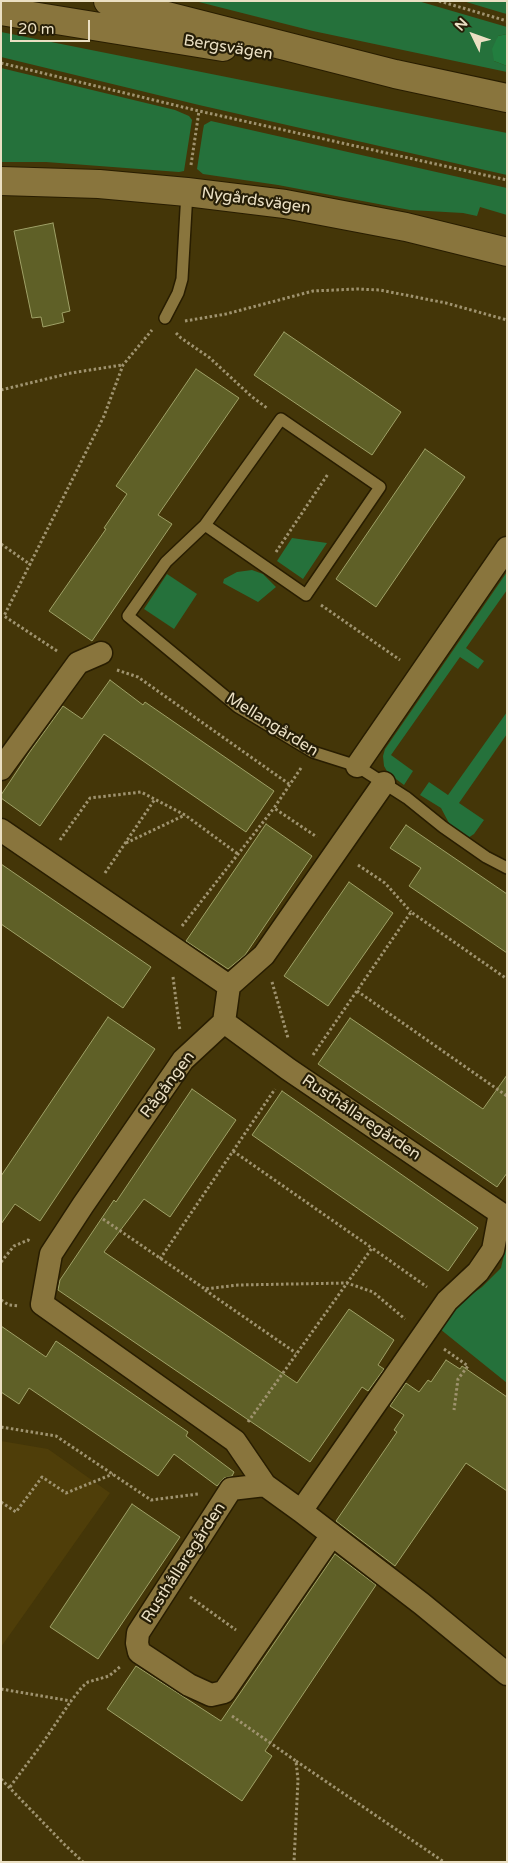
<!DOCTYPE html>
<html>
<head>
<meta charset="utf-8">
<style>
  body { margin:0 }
  #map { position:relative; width:508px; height:1863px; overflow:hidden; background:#443608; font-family:"Varela Round",sans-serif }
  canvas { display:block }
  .frame { position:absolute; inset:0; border:2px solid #ebe0c4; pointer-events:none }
  .north { position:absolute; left:448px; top:10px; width:50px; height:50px; -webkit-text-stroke:4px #261e07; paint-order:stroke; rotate:312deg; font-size:14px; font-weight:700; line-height:20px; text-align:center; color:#ebe0c4 }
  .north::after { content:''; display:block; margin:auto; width:18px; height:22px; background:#ebe0c4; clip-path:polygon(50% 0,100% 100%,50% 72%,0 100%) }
  .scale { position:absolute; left:10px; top:20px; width:80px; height:22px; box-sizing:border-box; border:2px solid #ebe0c4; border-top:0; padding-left:6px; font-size:15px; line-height:18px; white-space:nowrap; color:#ebe0c4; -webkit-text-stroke:4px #261e07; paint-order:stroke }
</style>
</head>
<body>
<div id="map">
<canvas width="508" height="1863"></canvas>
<div class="frame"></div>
<div class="north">N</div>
<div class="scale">20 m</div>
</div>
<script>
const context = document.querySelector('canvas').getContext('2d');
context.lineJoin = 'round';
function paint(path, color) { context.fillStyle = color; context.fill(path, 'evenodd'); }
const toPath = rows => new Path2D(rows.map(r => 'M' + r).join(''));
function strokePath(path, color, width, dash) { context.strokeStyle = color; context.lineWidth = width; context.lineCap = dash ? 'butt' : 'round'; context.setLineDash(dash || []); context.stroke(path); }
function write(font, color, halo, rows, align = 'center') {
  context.font = font + ' "Varela Round",sans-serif'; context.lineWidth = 4.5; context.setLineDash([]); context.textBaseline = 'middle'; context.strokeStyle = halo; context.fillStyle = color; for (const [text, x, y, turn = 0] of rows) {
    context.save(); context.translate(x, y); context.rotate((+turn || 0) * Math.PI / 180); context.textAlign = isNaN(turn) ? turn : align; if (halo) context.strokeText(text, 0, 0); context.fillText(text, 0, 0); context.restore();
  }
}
paint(toPath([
  [1,1441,48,1449,110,1493,1,1647]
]), '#4f3e09');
paint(toPath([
  [195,1,418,1,507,27,507,34,498,36,494,61,507,66,507,72,313,31],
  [463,1,507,1,507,14,503,13],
  [1,32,507,133,507,175,199,105,1,57],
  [1,68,175,110,189,116,192,120,184,171,179,172,46,162,1,162],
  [211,121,507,188,507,215,480,207,477,216,463,213,410,210,278,185,203,174,197,169,203,130,204,125],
  [292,538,327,543,303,579,277,561],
  [252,570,263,574,276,587,258,602,223,583,224,579,237,572],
  [507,572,507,590,466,648,484,661,478,669,460,657,391,755,413,771,404,785,388,773,384,766,383,756,385,749],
  [167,574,197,594,174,629,144,609],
  [507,712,507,734,459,803,484,820,474,834,468,838,461,835,450,825,441,808,420,795,429,782,448,795],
  [507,1242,507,1383,440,1329,462,1301,482,1287,501,1268]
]), '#25713b');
paint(toPath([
  [507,34,507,66,494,61,492,49,498,36]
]), '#227e3f');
const building = toPath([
  [53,223,70,311,62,313,64,322,43,327,41,317,32,318,14,231,53,223],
  [284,332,401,412,372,455,254,375,284,332],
  [196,369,239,398,158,515,172,524,92,641,49,611,106,529,104,528,127,494,116,486,196,369],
  [425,449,465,477,376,607,336,579,425,449],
  [110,680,143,705,145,702,274,791,246,832,104,734,40,826,1,798,1,795,29,753,63,706,82,719,110,680],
  [266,824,312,856,245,955,228,969,186,941,266,824],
  [406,825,507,894,507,953,409,886,421,868,390,848,406,825],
  [1,864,151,967,123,1008,1,924,1,864],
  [349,882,393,913,328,1006,284,976,349,882],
  [108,1017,155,1049,40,1221,15,1204,1,1224,1,1176,108,1017],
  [350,1018,483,1109,507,1075,507,1173,497,1187,318,1064,350,1018],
  [192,1089,236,1120,170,1217,144,1199,104,1252,297,1383,349,1309,394,1340,378,1365,384,1369,368,1391,362,1387,310,1462,58,1290,60,1280,114,1200,116,1202,192,1089],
  [282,1091,478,1228,448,1271,252,1135,282,1091],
  [1,1326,46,1357,56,1341,188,1432,186,1436,234,1472,232,1476,224,1478,217,1486,174,1454,158,1476,29,1388,19,1404,1,1392,1,1326],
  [446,1360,460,1369,462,1366,507,1397,507,1491,466,1463,395,1566,336,1521,397,1432,394,1430,404,1415,390,1406,406,1383,419,1392,428,1380,431,1382,446,1360],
  [132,1504,180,1537,98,1659,50,1627,132,1504],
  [335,1554,376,1585,265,1751,272,1756,242,1801,107,1709,136,1666,221,1721,335,1554]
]);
paint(building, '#5f6027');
strokePath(building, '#9fa167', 1);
const service = toPath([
  [165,318,178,293,182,279,187,192],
  [205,525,306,595,380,487,281,419,205,525,166,562,128,616,238,707,313,752,357,766,407,798,443,827,486,857,507,868]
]);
const minor = toPath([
  [357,766,507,548],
  [1,769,78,663,101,653],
  [1,830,229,986],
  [224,1022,288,1069,500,1213,493,1250,478,1272,447,1301,301,1511],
  [265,1485,235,1441,42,1304,51,1254,83,1205,183,1060,224,1022,229,986,264,955,384,783],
  [332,1535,224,1692,211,1695,189,1685,139,1652,137,1643,138,1633,231,1489,265,1485,301,1511,422,1604,507,1674]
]);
const tertiary = toPath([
  [1,181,99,184,187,192,285,204,406,227,507,252]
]);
const secondary = toPath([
  [108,1,395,74,507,98],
  [1,11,223,47]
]);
strokePath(service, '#281d01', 14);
strokePath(minor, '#281d01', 25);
strokePath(tertiary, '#281d01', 30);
strokePath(secondary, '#281d01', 30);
strokePath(toPath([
  [439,1,507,21],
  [1,63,199,111,507,180],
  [191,165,199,111],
  [185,321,226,314,313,291,357,289,380,290,446,303,507,320],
  [176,333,181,338,210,358,251,396,267,408],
  [1,390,71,373,122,365],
  [1,544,31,565],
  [276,552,328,474],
  [321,605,400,660],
  [57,651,4,616,104,416,123,365,152,330],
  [117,670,138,677,289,784],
  [301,768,274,808,317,837],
  [60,840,90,798,141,792,185,815,238,854],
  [126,843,185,815],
  [358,865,385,883,411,912],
  [105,873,155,799],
  [182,926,274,808],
  [173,977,180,1031],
  [272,982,288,1038],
  [357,991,507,1096],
  [313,1055,411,912,507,979],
  [233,1151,372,1248],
  [103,1219,205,1289,238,1285,347,1283,373,1292,405,1319],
  [160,1259,275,1089],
  [1,1262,14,1246,28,1240,31,1242],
  [205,1290,296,1353],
  [1,1300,9,1305,19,1306],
  [444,1349,468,1366,458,1379,454,1410],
  [248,1422,372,1248,427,1287],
  [1,1427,56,1436,151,1500,198,1494],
  [1,1502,16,1512,42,1477,66,1493,113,1474],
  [190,1597,236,1630],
  [1,1689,71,1701,82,1687,88,1682,109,1676,121,1666],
  [232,1716,296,1761,298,1780,294,1862],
  [296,1761,444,1862],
  [1,1779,64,1844,83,1862],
  [10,1787,44,1741,71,1701]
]), '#9f936f', 3, [2.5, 2.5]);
strokePath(service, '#89753d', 11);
strokePath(minor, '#89753d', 22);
strokePath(tertiary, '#89753d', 28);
strokePath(secondary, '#89753d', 28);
write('16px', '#ebe0c4', '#261e07', [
  ["Bergsvägen",228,48,9],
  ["Nygårdsvägen",256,201,8],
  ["Mellangården",272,725,32],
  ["Rågången",168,1085,-53],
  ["Rusthållaregården",361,1118,34],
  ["Rusthållaregården",184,1563,-57]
]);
</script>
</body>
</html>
